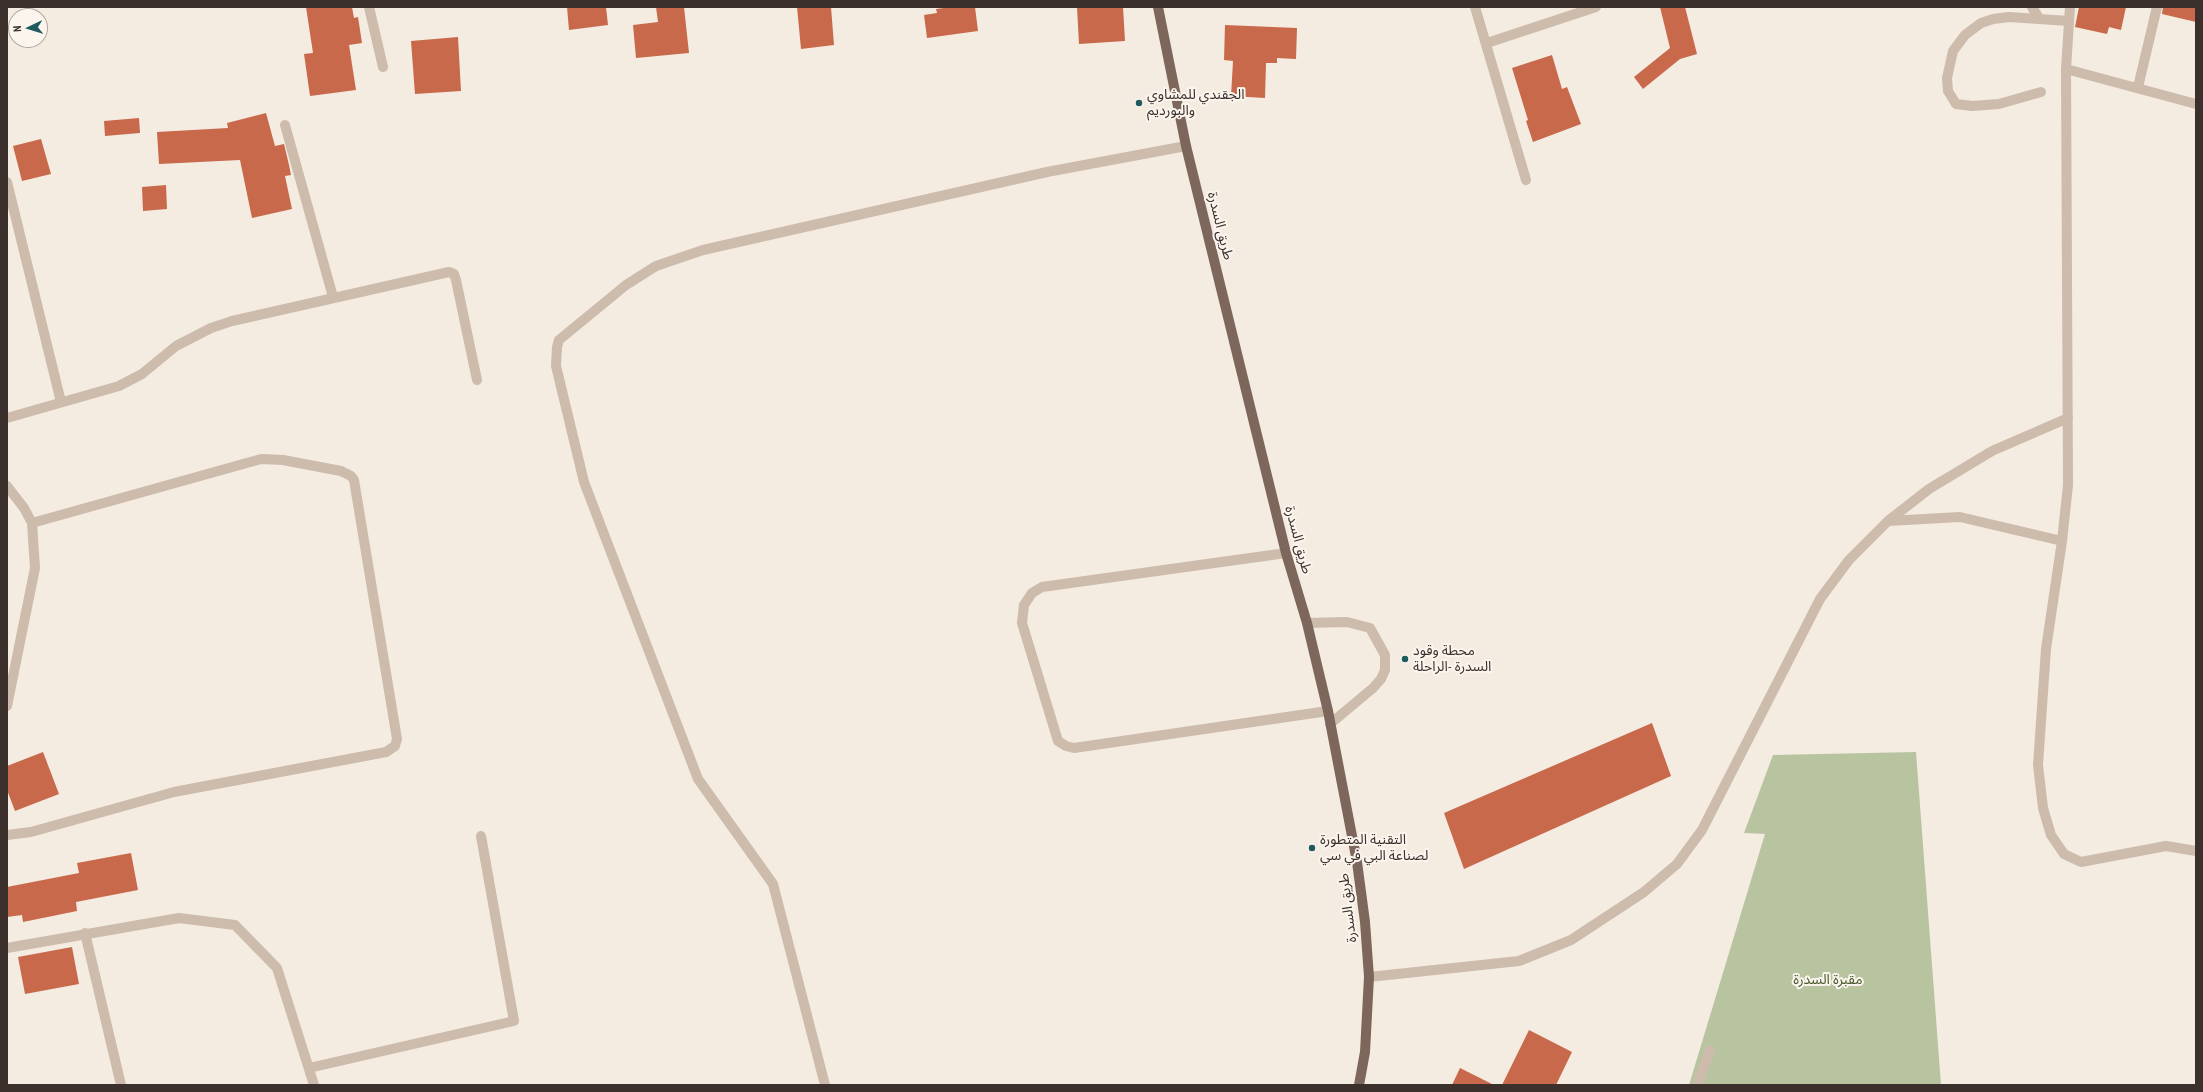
<!DOCTYPE html>
<html>
<head>
<meta charset="utf-8">
<style>
  body { margin:0 }
  #map { position:relative; width:2203px; height:1092px; overflow:hidden; background:#f4ebe1; font-family:"PT Sans Narrow",sans-serif }
  canvas { display:block }
  .frame { position:absolute; inset:0; border:8px solid #3b302b; pointer-events:none }
  .north { position:absolute; left:8px; top:8px; width:40px; height:40px; box-sizing:border-box; background:#fbf5ee; border:1px solid #aea6a0; border-radius:50%; rotate:266deg; font-size:11px; font-weight:700; line-height:16px; text-align:center; color:#3b302b }
  .north::after { content:''; display:block; margin:auto; width:14px; height:18px; background:#1f5a5e; clip-path:polygon(50% 0,100% 100%,50% 72%,0 100%) }
</style>
</head>
<body>
<div id="map">
<canvas width="2203" height="1092"></canvas>
<div class="frame"></div>
<div class="north">N</div>
</div>
<script>
const context = document.querySelector('canvas').getContext('2d');
context.lineJoin = 'round';
function paint(path, color) { context.fillStyle = color; context.fill(path, 'evenodd'); }
const toPath = rows => new Path2D(rows.map(r => 'M' + r).join(''));
function strokePath(path, color, width, dash) { context.strokeStyle = color; context.lineWidth = width; context.lineCap = dash ? 'butt' : 'round'; context.setLineDash(dash || []); context.stroke(path); }
function write(font, color, halo, rows, align = 'center') {
  context.font = font + ' "PT Sans Narrow","Noto Sans Arabic",sans-serif'; context.lineWidth = 4; context.setLineDash([]); context.textBaseline = 'middle'; context.strokeStyle = halo; context.fillStyle = color; for (const [text, x, y, turn = 0] of rows) {
    context.save(); context.translate(x, y); context.rotate((+turn || 0) * Math.PI / 180); context.textAlign = isNaN(turn) ? turn : align; if (halo) context.strokeText(text, 0, 0); context.fillText(text, 0, 0); context.restore();
  }
}
paint(toPath([
  [1916,752,1941,1085,1689,1085,1765,834,1744,833,1773,755]
]), '#b8c4a0');
paint(toPath([
  [306,7,352,7,354,18,358,17,362,43,349,45,356,90,310,96,304,54,313,53],
  [567,7,606,7,608,25,569,30],
  [656,7,684,7,689,53,636,58,633,25,658,22],
  [797,7,831,7,834,45,801,49],
  [952,7,975,7,978,31,927,38,924,15,937,13,936,9],
  [1077,7,1123,7,1125,41,1079,44],
  [1660,7,1685,7,1697,54,1680,59,1643,89,1634,77,1670,48],
  [2079,7,2126,7,2121,30,2109,27,2107,34,2075,27],
  [2163,7,2196,7,2196,22,2162,14],
  [1225,25,1297,28,1296,59,1277,58,1277,63,1266,63,1265,98,1231,96,1233,61,1224,60],
  [458,37,461,91,415,94,411,41],
  [1552,55,1562,89,1567,87,1581,124,1533,142,1526,121,1528,120,1512,68],
  [266,113,275,146,284,144,289,165,291,175,285,176,292,209,252,218,240,160,159,164,157,132,228,128,227,123],
  [139,118,140,133,105,136,104,121],
  [41,139,51,174,22,181,13,146],
  [166,185,167,209,143,211,142,187],
  [1652,723,1671,776,1464,869,1444,813],
  [43,752,59,794,15,811,7,790,7,766],
  [131,853,138,890,76,902,77,911,23,922,22,915,7,917,7,887,79,873,77,863],
  [72,947,79,984,25,994,18,957],
  [1529,1030,1572,1052,1556,1085,1502,1085],
  [1460,1068,1494,1085,1452,1085]
]), '#c8694b');
strokePath(toPath([
  [369,7,383,67],
  [1475,7,1526,180],
  [2032,7,2039,18],
  [2070,7,2066,69,2196,104],
  [1487,43,1596,7],
  [2066,69,2068,485,2062,541,2046,649,2038,765,2043,808,2051,835,2064,854,2081,862,2166,846,2196,851],
  [2138,87,2157,7],
  [2041,92,1999,104,1972,106,1956,104,1948,91,1947,78,1953,51,1965,35,1981,23,1993,19,2009,17,2069,21],
  [285,125,333,297],
  [7,182,61,402],
  [7,418,119,386,142,374,176,346,211,328,232,321,449,272,454,274,456,280,477,380],
  [7,486,24,508,32,523,35,568,7,706],
  [1888,521,1960,517,2062,541],
  [1286,553,1042,587,1032,593,1024,605,1022,623,1058,741,1066,746,1074,748,1328,711],
  [1307,623,1347,622,1370,628,1385,655,1385,670,1381,679,1373,688,1330,724],
  [7,835,31,832,174,792,386,752,395,746,397,739,354,480,351,476,341,471,283,460,261,459,32,523],
  [85,933,121,1085],
  [7,948,179,918,235,925,277,968,314,1085],
  [1369,977,1519,961,1571,940,1644,892,1677,864,1702,830,1820,599,1849,560,1888,521,1929,489,1992,451,2068,418],
  [309,1068,514,1021,481,836],
  [825,1085,773,884,698,779,584,482,556,366,557,347,559,340,626,285,656,266,703,250,1047,172,1186,146],
  [1697,1085,1710,1050]
]), '#cdbbac', 10);
strokePath(toPath([
  [1158,7,1186,146,1286,553,1307,623,1328,711,1357,862,1365,922,1369,977,1365,1052,1359,1085]
]), '#7d675c', 10);
for (const [x, y, r, color] of [
  [1139,103,4,"#1f5a5e"],
  [1405,659,4,"#1f5a5e"],
  [1312,848,4,"#1f5a5e"]
]) { const dot = new Path2D(); dot.arc(x, y, r, 0, 2 * Math.PI); context.fillStyle = color; context.fill(dot); strokePath(dot, '#fbf5ee', 1.5); }
write('14px', '#3b302b', '#fbf5ee', [
  ["الجقندي للمشاوي",1147,95],
  ["والبورديم",1147,111],
  ["محطة وقود",1413,651],
  ["السدرة -الراحلة",1413,667],
  ["التقنية المتطورة",1320,840],
  ["لصناعة البي في سي",1320,856]
], 'left');
write('14px', '#3b302b', '#fbf5ee', [
  ["طريق السدرة",1220,226,76],
  ["طريق السدرة",1298,540,75],
  ["طريق السدرة",1348,908,-97]
]);
write('14px', '#4a5a2e', '#fbf5ee', [
  ["مقبرة السدرة",1828,980]
]);
</script>
</body>
</html>
